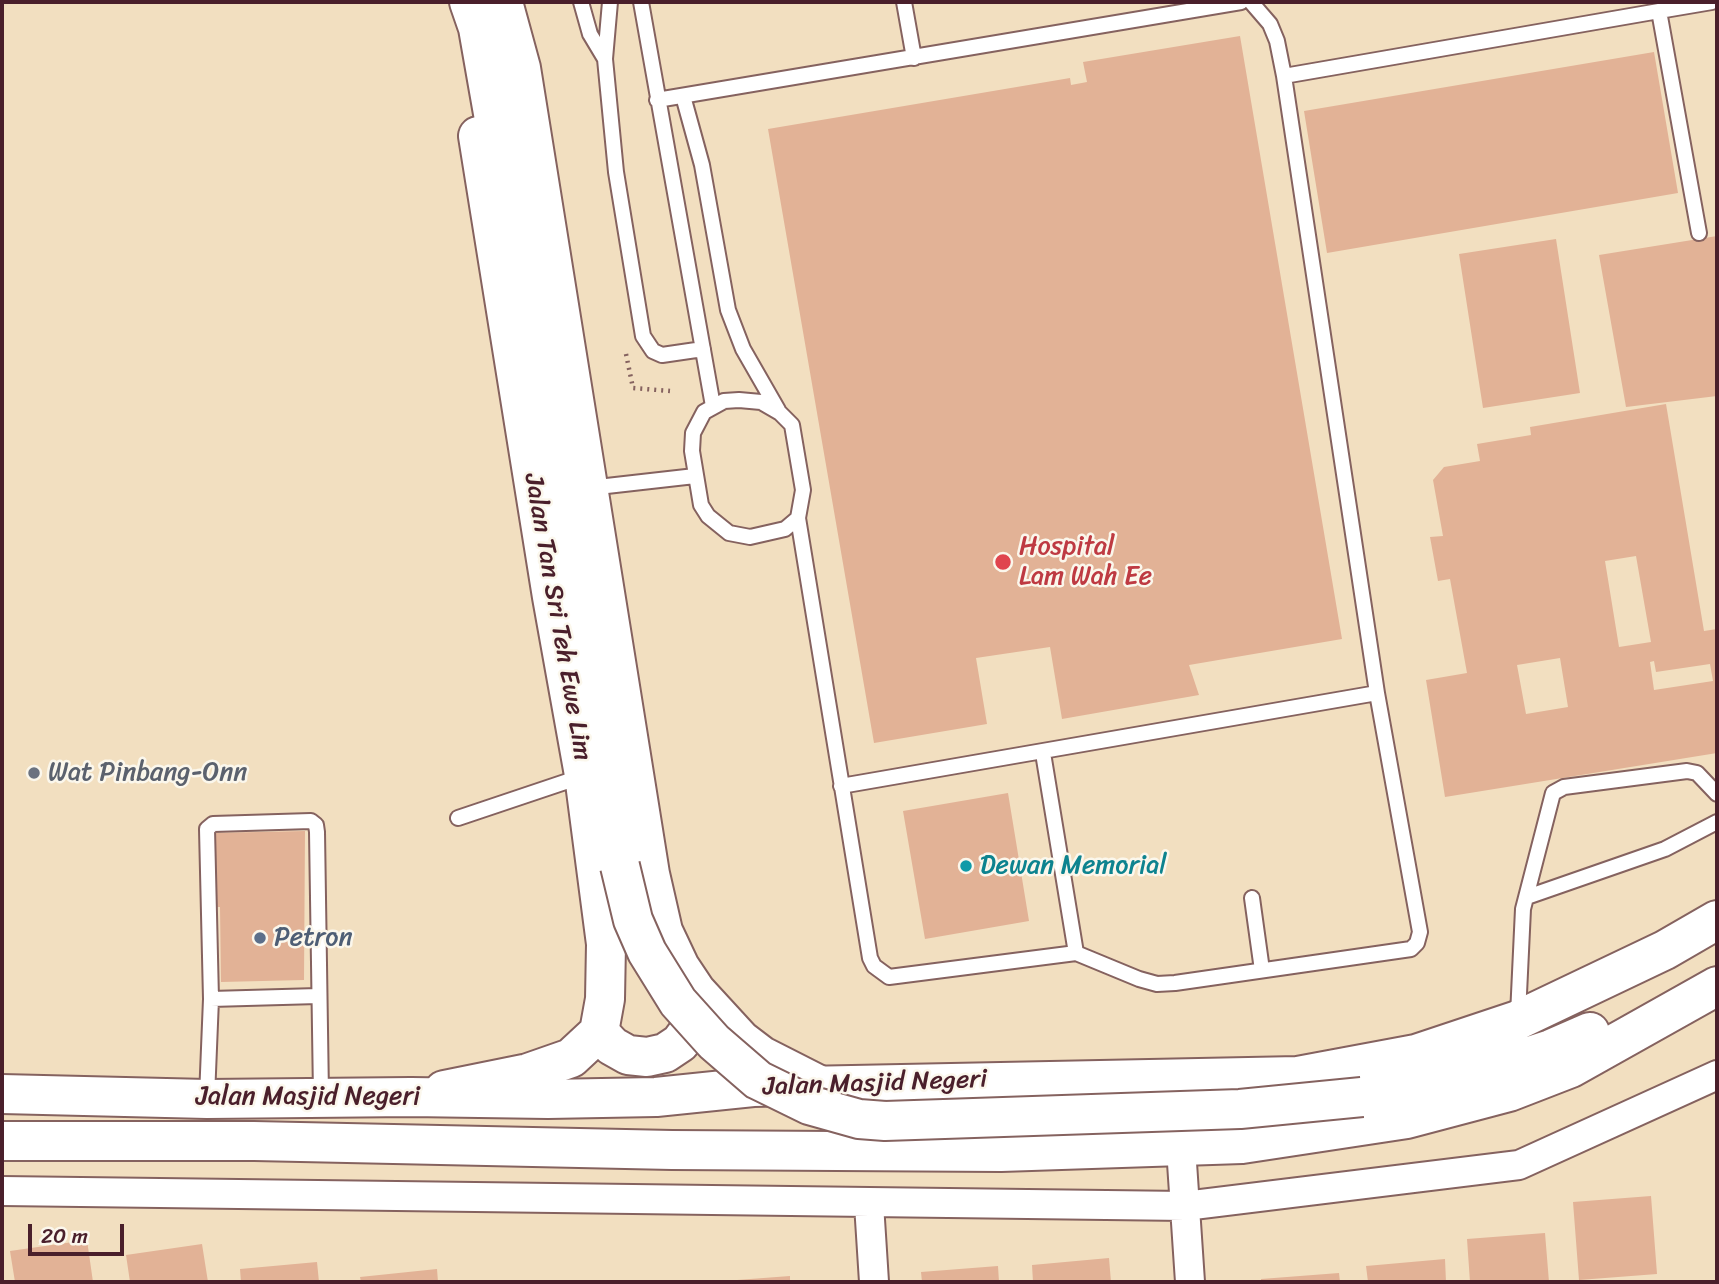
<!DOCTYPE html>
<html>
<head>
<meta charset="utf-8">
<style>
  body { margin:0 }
  #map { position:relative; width:1719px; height:1284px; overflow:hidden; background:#f2dfc0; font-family:Sriracha,sans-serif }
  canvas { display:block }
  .frame { position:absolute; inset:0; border:4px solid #4a1f2b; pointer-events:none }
  .scale { position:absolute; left:28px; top:1224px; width:96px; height:32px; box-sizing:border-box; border:4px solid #4a1f2b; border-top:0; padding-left:9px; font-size:21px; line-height:24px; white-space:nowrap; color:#4a1f2b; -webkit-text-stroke:5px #fbf7ec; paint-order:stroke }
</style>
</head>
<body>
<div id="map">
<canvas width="1719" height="1284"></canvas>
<div class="frame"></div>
<div class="scale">20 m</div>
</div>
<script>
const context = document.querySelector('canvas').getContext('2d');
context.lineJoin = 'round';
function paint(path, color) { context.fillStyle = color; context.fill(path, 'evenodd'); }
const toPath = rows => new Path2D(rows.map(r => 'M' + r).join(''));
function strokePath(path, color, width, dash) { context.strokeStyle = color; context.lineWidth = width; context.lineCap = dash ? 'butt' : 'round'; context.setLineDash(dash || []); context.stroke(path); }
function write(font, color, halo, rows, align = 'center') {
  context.font = font + ' Sriracha,sans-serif'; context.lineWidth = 5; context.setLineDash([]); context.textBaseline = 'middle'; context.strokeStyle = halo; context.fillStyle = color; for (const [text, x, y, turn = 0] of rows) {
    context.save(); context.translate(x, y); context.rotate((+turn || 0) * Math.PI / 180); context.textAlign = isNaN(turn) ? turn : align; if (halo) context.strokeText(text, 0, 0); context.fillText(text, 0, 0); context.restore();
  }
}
paint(toPath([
  [1240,36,1342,639,1189,665,1199,695,1062,719,1050,647,976,658,987,724,874,743,768,129,1070,78,1071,85,1087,82,1083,62],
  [1654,52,1678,193,1327,253,1304,111],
  [1717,236,1717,396,1626,407,1599,255],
  [1556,239,1580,393,1483,408,1459,254],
  [1666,404,1704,631,1717,629,1717,753,1445,797,1426,680,1467,673,1450,579,1438,581,1430,537,1443,536,1433,480,1444,467,1480,461,1477,444,1531,435,1530,427],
  [1636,556,1651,642,1619,647,1605,561],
  [1560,658,1568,707,1526,714,1517,665],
  [1654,661,1656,672,1710,664,1713,681,1654,690,1650,662],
  [1008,793,1029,921,925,939,903,811],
  [305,831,304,980,221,982,220,907,213,907,212,833],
  [1651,1196,1657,1274,1579,1280,1573,1202],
  [1545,1233,1549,1282,1470,1282,1467,1239],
  [87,1240,93,1282,15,1282,10,1251],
  [202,1244,208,1282,130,1282,126,1255],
  [1109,1258,1111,1282,1033,1282,1032,1265],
  [1445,1259,1446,1282,1368,1282,1366,1266],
  [317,1262,319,1282,241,1282,240,1269],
  [998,1266,999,1282,922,1282,921,1272],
  [437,1269,438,1282,361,1282,360,1277],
  [1339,1273,1340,1282,1261,1282,1261,1279],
  [790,1276,790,1282,737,1282,737,1280]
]), '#e2b296');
const lane = toPath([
  [581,2,590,34,605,59],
  [610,2,605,59,616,172,643,336,653,351,662,355,703,349],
  [641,2,713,406],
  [904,2,914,58],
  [1659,11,1712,2],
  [1284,76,1659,11,1699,233],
  [683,96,702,165,728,310,743,349,778,410],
  [657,100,1241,2],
  [739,400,761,402,780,413,792,425,803,490,798,518,785,529,750,537,729,533,708,516,701,505,692,451,693,433,704,412,724,401,739,400],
  [589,488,695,476],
  [798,518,870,958,874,966,889,977,1076,953,1139,979,1157,984,1175,983,1411,949,1417,943,1420,932,1377,693],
  [1043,753,1076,953],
  [841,786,1377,693,1284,76,1277,41,1270,24,1251,2],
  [458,818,583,776],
  [1527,897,1665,849,1717,822],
  [1252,898,1262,970],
  [211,999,318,996],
  [1518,1015,1523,909,1553,793,1564,787,1687,771,1697,773,1717,794],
  [207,1097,211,999,207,829,213,824,311,821,316,825,317,832,321,1095]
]);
const street = toPath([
  [1181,1148,1190,1282],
  [2,1191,1185,1206,1519,1165,1717,1075],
  [869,1204,874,1282]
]);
const secondary = toPath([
  [503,2,521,68,650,874,663,931,680,967,696,991,741,1040,762,1056,823,1087],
  [599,1032,612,1046,628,1055,647,1057,665,1053,680,1043,691,1028,697,1010,696,991],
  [444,1090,528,1073,571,1058,599,1032,605,999,606,944,584,775,552,597,478,136]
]);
const highway = toPath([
  [469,2,478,28,562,506,620,866],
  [2,1094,207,1099,411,1097,548,1099,656,1097,753,1087,1298,1076,1416,1054,1518,1020,1665,950,1717,920],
  [1362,1097,1484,1071,1551,1049,1590,1032],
  [2,1141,254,1141,672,1150,1001,1152,1242,1144,1407,1119,1509,1092,1571,1068,1717,986]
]);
strokePath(lane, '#85625f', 18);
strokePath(street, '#85625f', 32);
strokePath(secondary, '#85625f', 42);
strokePath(highway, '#85625f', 42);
strokePath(toPath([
  [626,354,633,388,670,391]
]), '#85625f', 4.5, [2, 5]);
strokePath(lane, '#fff', 14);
strokePath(street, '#fff', 28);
strokePath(secondary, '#fff', 38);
strokePath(highway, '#fff', 38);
const highwayBridge = toPath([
  [620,866,633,920,647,952,678,1002,714,1042,758,1080,809,1105,859,1119,885,1121,1240,1109,1362,1097]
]);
strokePath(highwayBridge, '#85625f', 42, []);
strokePath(highwayBridge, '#fff', 38);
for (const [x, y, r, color] of [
  [1003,562,9,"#e0444e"],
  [34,773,7,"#6b7280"],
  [966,866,7,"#0f9aa8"],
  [260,938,7,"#5c6f8a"]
]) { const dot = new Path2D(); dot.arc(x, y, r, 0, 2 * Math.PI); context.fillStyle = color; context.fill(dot); strokePath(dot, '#fbf7ec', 2.5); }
write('26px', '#be3a42', '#fbf7ec', [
  ["Hospital",1019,547],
  ["Lam Wah Ee",1019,577]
], 'left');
write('26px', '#4a1f2b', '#fbf7ec', [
  ["Jalan Tan Sri Teh Ewe Lim",557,617,80],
  ["Jalan Masjid Negeri",875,1084,-2],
  ["Jalan Masjid Negeri",308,1097]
]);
write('26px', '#5b616d', '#fbf7ec', [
  ["Wat Pinbang-Onn",48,773]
], 'left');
write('26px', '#0d838f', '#fbf7ec', [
  ["Dewan Memorial",980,866]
], 'left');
write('26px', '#4e5e75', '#fbf7ec', [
  ["Petron",274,938]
], 'left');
</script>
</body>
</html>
